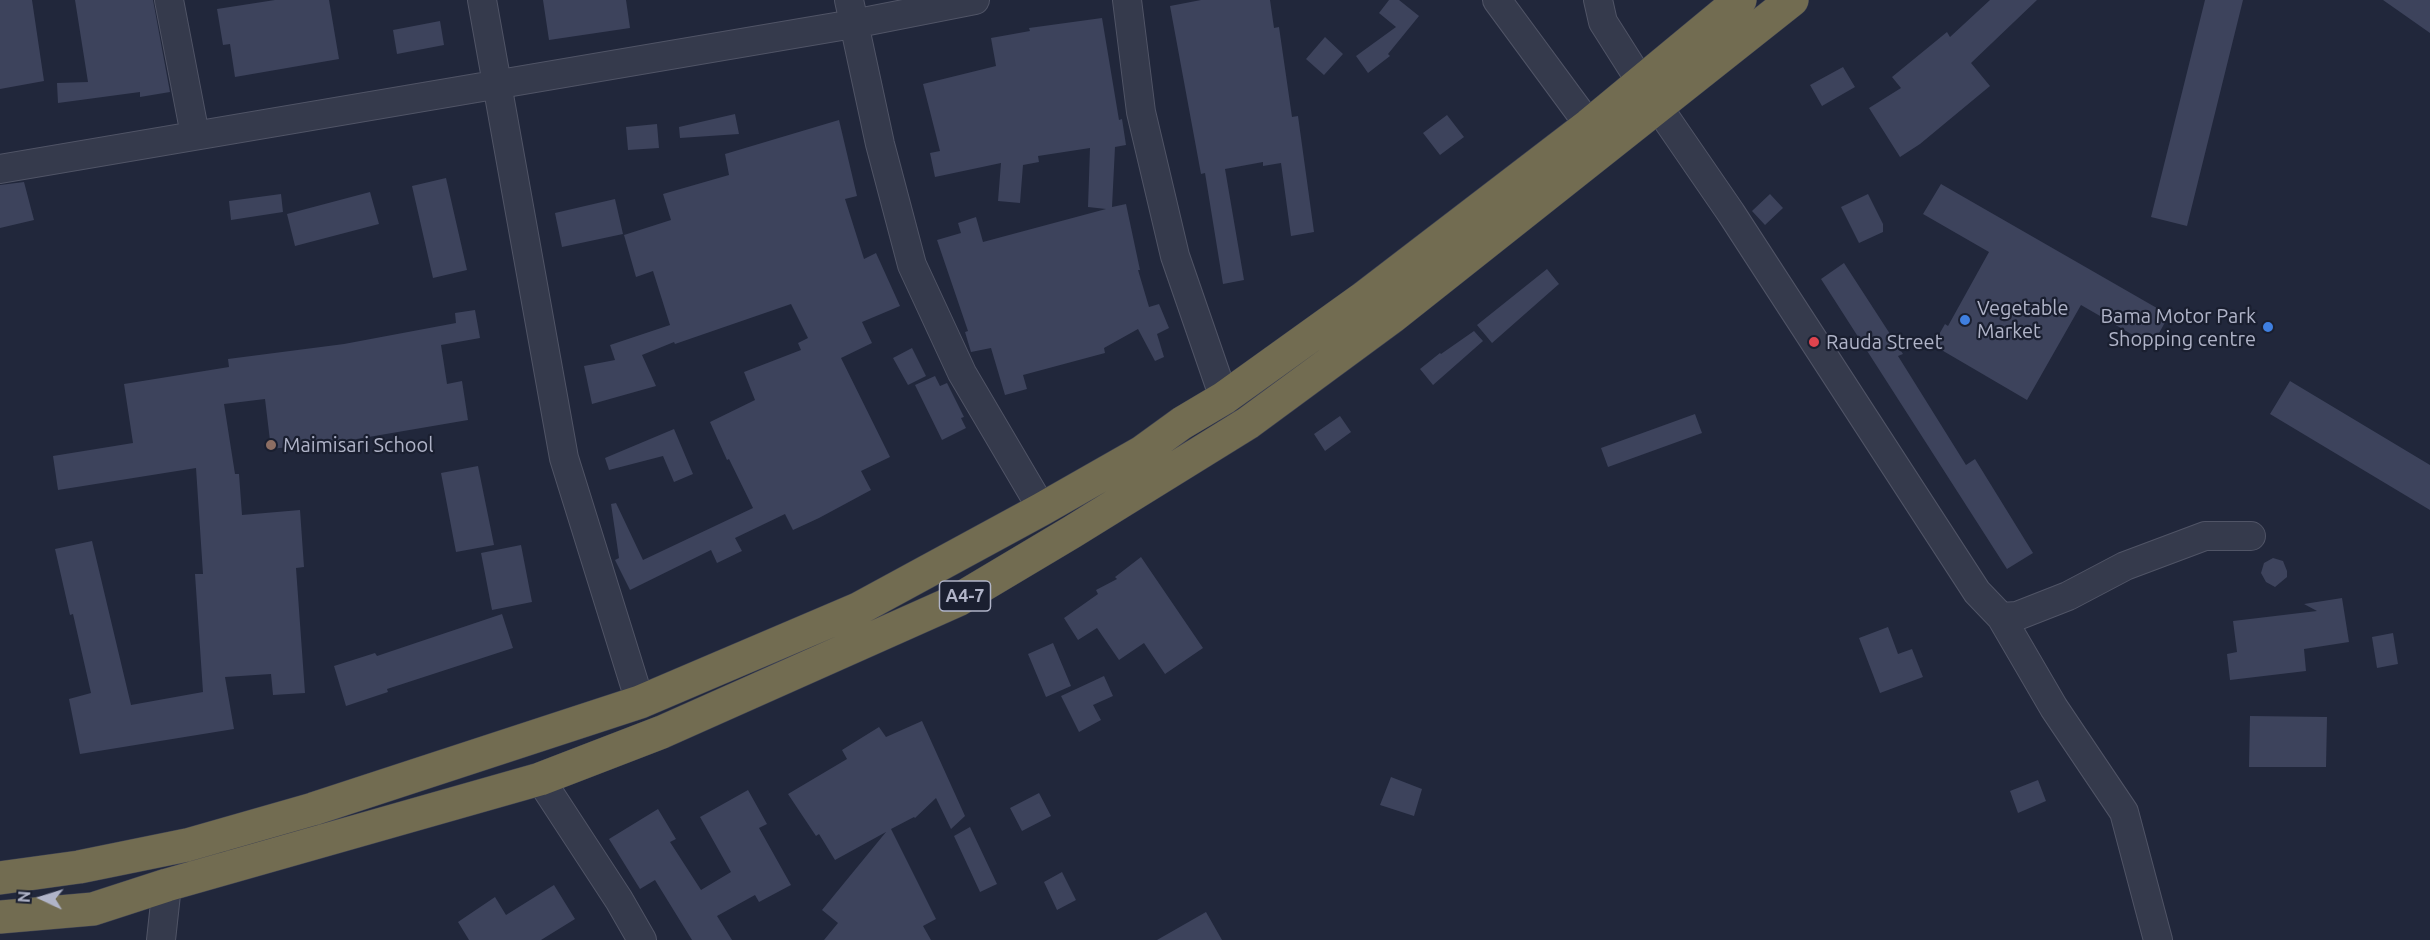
<!DOCTYPE html>
<html>
<head>
<meta charset="utf-8">
<style>
  body { margin:0 }
  #map { position:relative; width:2430px; height:940px; overflow:hidden; background:#21273b; font-family:Ubuntu,sans-serif }
  canvas { display:block }
  .north { position:absolute; left:12px; top:868px; width:60px; height:60px; -webkit-text-stroke:4px #1a1f30; paint-order:stroke; rotate:274deg; font-size:16px; font-weight:700; line-height:24px; text-align:center; color:#b0b4c8 }
  .north::after { content:''; display:block; margin:auto; width:21px; height:27px; background:#b0b4c8; clip-path:polygon(50% 0,100% 100%,50% 72%,0 100%) }
</style>
</head>
<body>
<div id="map">
<canvas width="2430" height="940"></canvas>
<div class="north">N</div>
</div>
<script>
const context = document.querySelector('canvas').getContext('2d');
context.lineJoin = 'round';
function paint(path, color) { context.fillStyle = color; context.fill(path, 'evenodd'); }
const toPath = rows => new Path2D(rows.map(r => 'M' + r).join(''));
function strokePath(path, color, width, dash) { context.strokeStyle = color; context.lineWidth = width; context.lineCap = dash ? 'butt' : 'round'; context.setLineDash(dash || []); context.stroke(path); }
function write(font, color, halo, rows, align = 'center') {
  context.font = font + ' Ubuntu,sans-serif'; context.lineWidth = 4.5; context.setLineDash([]); context.textBaseline = 'middle'; context.strokeStyle = halo; context.fillStyle = color; for (const [text, x, y, turn = 0] of rows) {
    context.save(); context.translate(x, y); context.rotate((+turn || 0) * Math.PI / 180); context.textAlign = isNaN(turn) ? turn : align; if (halo) context.strokeText(text, 0, 0); context.fillText(text, 0, 0); context.restore();
  }
}
paint(toPath([
  [0,0,32,0,44,81,0,89],
  [75,0,153,0,170,92,140,97,140,92,58,103,57,83,88,82],
  [275,0,329,0,339,59,235,77,230,44,223,45,217,9],
  [543,0,626,0,630,28,549,40],
  [1201,0,1270,0,1274,28,1279,27,1292,117,1298,116,1314,232,1291,236,1281,163,1263,166,1263,162,1225,169,1244,280,1223,284,1205,173,1201,174,1170,6],
  [1389,0,1399,0,1419,16,1388,54,1390,56,1368,73,1356,56,1396,27,1379,13],
  [1990,0,2037,0,1971,63,1990,86,1920,144,1900,157,1869,108,1901,88,1892,77,1947,32,1950,37],
  [2205,0,2243,0,2187,226,2151,217],
  [2383,0,2430,0,2430,33],
  [1102,18,1119,120,1122,119,1126,145,1115,147,1112,207,1126,204,1140,270,1138,270,1149,307,1159,304,1169,328,1157,334,1164,357,1155,361,1138,329,1104,348,1105,353,1023,375,1027,389,1005,395,991,348,971,352,965,332,968,331,937,240,961,233,958,223,976,217,983,242,1106,209,1088,207,1090,148,1038,156,1039,162,1023,165,1020,203,998,201,1001,163,935,177,930,153,940,151,923,84,996,66,991,38,1030,31,1029,28],
  [440,21,444,45,397,54,393,30],
  [1325,37,1343,54,1324,75,1306,59],
  [1843,67,1855,87,1822,106,1810,85],
  [735,114,739,134,680,138,679,127],
  [1447,115,1464,137,1440,155,1423,133],
  [839,120,857,196,845,199,864,259,876,253,900,306,862,322,872,343,841,358,890,457,861,471,871,490,819,518,793,530,785,514,735,538,742,551,717,563,711,550,630,590,615,560,619,558,611,504,616,503,643,560,753,508,729,459,727,460,710,422,755,400,744,372,801,350,798,343,808,338,791,304,675,344,674,342,642,355,656,386,592,404,584,366,615,360,610,345,670,325,653,271,636,277,624,235,671,220,663,194,729,175,725,154],
  [657,124,659,148,628,150,626,127],
  [446,178,467,270,433,278,412,186],
  [24,182,34,220,0,228,0,185],
  [1941,184,2169,315,2152,346,2081,305,2027,400,1933,345,1945,324,1948,326,1989,252,1923,214],
  [370,192,379,224,295,246,287,214],
  [281,194,283,212,231,220,229,201],
  [1770,194,1783,208,1765,225,1752,211],
  [1868,194,1883,224,1883,232,1859,243,1841,207],
  [615,199,623,234,562,247,555,213],
  [1844,263,1903,354,1898,356,1966,465,1975,459,2033,553,2007,569,1821,279],
  [1547,269,1559,284,1492,343,1477,325],
  [475,310,480,338,441,345,447,384,462,381,468,420,351,440,271,449,265,399,224,404,235,474,239,474,242,515,300,510,304,567,296,568,305,693,273,695,271,674,225,677,234,729,80,754,69,699,91,693,73,614,70,615,55,549,92,541,131,705,203,692,195,574,203,574,196,468,58,490,53,456,133,443,124,384,229,367,228,359,344,344,456,323,455,313],
  [1474,331,1483,341,1433,385,1420,369,1440,353,1441,354],
  [912,348,926,376,908,385,893,358],
  [935,376,940,386,947,383,964,417,961,418,966,428,942,440,915,385],
  [2290,381,2430,465,2430,510,2270,414],
  [1695,414,1702,433,1608,467,1601,448],
  [1340,416,1351,432,1325,451,1314,434],
  [674,429,693,474,674,482,663,456,609,470,605,458],
  [478,466,494,545,456,552,441,473],
  [521,545,532,602,492,610,481,553],
  [1141,557,1203,648,1165,674,1144,643,1119,660,1097,628,1078,640,1064,618,1098,594,1096,590,1117,579,1115,577],
  [2273,558,2283,561,2287,571,2287,577,2275,587,2266,582,2261,573,2264,563],
  [2342,598,2349,642,2304,649,2306,671,2230,680,2227,654,2237,652,2233,621,2317,611,2304,604],
  [502,614,513,648,387,689,388,692,346,706,334,666,375,653,377,656],
  [1888,627,1898,654,1912,649,1923,677,1880,693,1859,638],
  [2393,633,2398,664,2377,668,2372,637],
  [1053,643,1071,686,1046,697,1028,654],
  [1104,676,1113,696,1093,705,1101,720,1079,732,1061,696],
  [2250,716,2327,717,2326,767,2249,767],
  [922,721,965,816,951,829,936,798,915,818,914,817,891,829,936,919,923,926,931,940,824,940,838,923,822,910,886,832,835,860,819,834,816,836,788,794,847,759,842,750,879,727,886,737],
  [1391,777,1422,789,1414,816,1380,805],
  [2038,780,2046,801,2018,813,2010,791],
  [748,790,767,824,759,828,791,885,759,902,755,895,717,916,732,940,692,940,655,880,640,889,609,839,658,809,676,839,670,842,701,890,731,872,700,817],
  [1039,793,1051,816,1022,831,1010,808],
  [970,827,997,884,980,892,954,836],
  [1062,872,1076,900,1057,910,1044,882],
  [554,885,575,919,541,940,469,940,458,922,495,897,506,915],
  [1206,912,1222,940,1157,940]
]), '#3d435c');
const minor = toPath([
  [169,0,195,135],
  [482,0,564,458,640,702],
  [849,0,880,144,912,265,962,373,1042,509],
  [1127,0,1141,112,1175,256,1224,398],
  [1497,0,1589,125],
  [1598,0,1603,22,1641,82,1731,213,1977,592,2001,617,2017,616,2068,596,2125,566,2205,536,2251,536],
  [0,169,853,24,975,0],
  [2001,617,2054,708,2124,812,2158,940],
  [540,779,619,900,642,940],
  [161,940,167,885]
]);
const highway = toPath([
  [0,878,79,867,187,845,313,809,640,702,858,609,1042,509,1142,452,1182,423,1224,398,1362,299,1589,125,1740,0],
  [0,917,93,909,167,885,540,779,662,732,958,600,1072,532,1248,423,1392,317,1792,0]
]);
strokePath(minor, '#505466', 30);
strokePath(highway, '#3d4153', 34);
strokePath(minor, '#353a4c', 28);
strokePath(highway, '#726c51', 33);
for (const [x, y, r, color] of [
  [1965,320,6,"#3f7fe0"],
  [2268,327,6,"#3f7fe0"],
  [1814,342,6,"#e0444e"],
  [271,445,6,"#8d6e63"]
]) { const dot = new Path2D(); dot.arc(x, y, r, 0, 2 * Math.PI); context.fillStyle = color; context.fill(dot); strokePath(dot, '#1a1f30', 2); }
for (const [x, y, w] of [
  [965,596,51]
]) { const box = new Path2D(); box.roundRect(x - w / 2, y - 15, w, 30, 4.5); context.fillStyle = '#1a1f30'; context.fill(box); strokePath(box, '#b0b4c8', 1.5); }
write('bold 18px', '#b0b4c8', null, [
  ["A4-7",965,596]
]);
write('20px', '#b0b4c8', '#1a1f30', [
  ["Vegetable",1977,308],
  ["Market",1977,331],
  ["Bama Motor Park",2256,316,"right"],
  ["Shopping centre",2256,339,"right"],
  ["Rauda Street",1826,342],
  ["Maimisari School",283,445]
], 'left');
</script>
</body>
</html>
